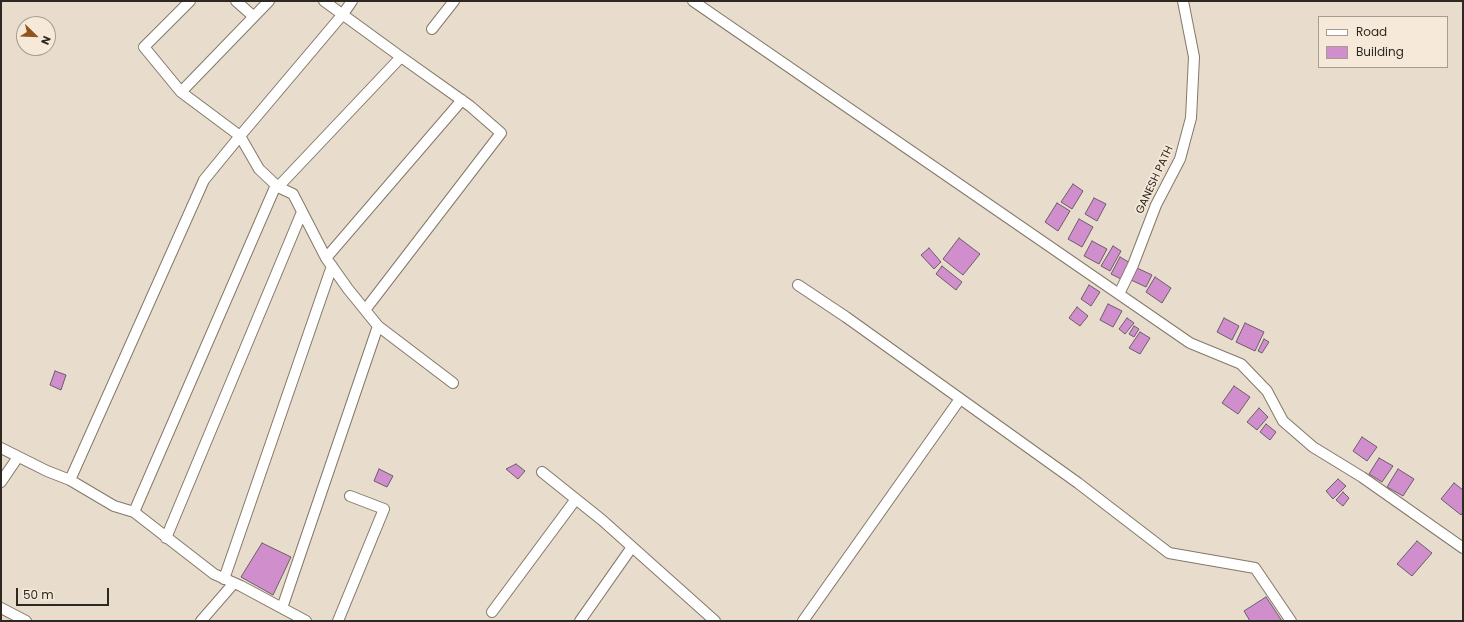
<!DOCTYPE html>
<html>
<head>
<meta charset="utf-8">
<style>
  body { margin:0 }
  #map { position:relative; width:1464px; height:622px; overflow:hidden; background:#e8dccc; font-family:Poppins,sans-serif }
  canvas { display:block }
  .frame { position:absolute; inset:0; border:2px solid #2d2922; pointer-events:none }
  .legend { position:absolute; left:1318px; top:16px; width:130px; height:52px; box-sizing:border-box; background:#f6e9d9; border:1px solid #a69c90; margin:0; padding:5px 7px; list-style:none; font-size:12px; color:#2d2922 }
  .legend li { display:flex; align-items:center; gap:8px; height:20px }
  .legend b { width:20px; border:1px solid #a69c90 }
  .north { position:absolute; left:16px; top:16px; width:40px; height:40px; box-sizing:border-box; background:#f6e9d9; border:1px solid #a69c90; border-radius:50%; rotate:113deg; font-size:11px; font-weight:700; line-height:16px; text-align:center; color:#2d2922 }
  .north::after { content:''; display:block; margin:auto; width:14px; height:18px; background:#93531d; clip-path:polygon(50% 0,100% 100%,50% 72%,0 100%) }
  .scale { position:absolute; left:16px; top:588px; width:93px; height:18px; box-sizing:border-box; border:2px solid #2d2922; border-top:0; padding-left:5px; font-size:12px; line-height:14px; white-space:nowrap; color:#2d2922; -webkit-text-stroke:3px #f6e9d9; paint-order:stroke }
</style>
</head>
<body>
<div id="map">
<canvas width="1464" height="622"></canvas>
<div class="frame"></div>
<ul class="legend">
<li><b style="height:5px;background:#fff"></b>Road</li>
<li><b style="height:11px;background:#d08fcc"></b>Building</li>
</ul>
<div class="north">N</div>
<div class="scale">50 m</div>
</div>
<script>
const context = document.querySelector('canvas').getContext('2d');
context.lineJoin = 'round';
function paint(path, color) { context.fillStyle = color; context.fill(path, 'evenodd'); }
const toPath = rows => new Path2D(rows.map(r => 'M' + r).join(''));
function strokePath(path, color, width, dash) { context.strokeStyle = color; context.lineWidth = width; context.lineCap = dash ? 'butt' : 'round'; context.setLineDash(dash || []); context.stroke(path); }
function write(font, color, halo, rows, align = 'center') {
  context.font = font + ' Poppins,sans-serif'; context.lineWidth = 3.5; context.setLineDash([]); context.textBaseline = 'middle'; context.strokeStyle = halo; context.fillStyle = color; for (const [text, x, y, turn = 0] of rows) {
    context.save(); context.translate(x, y); context.rotate((+turn || 0) * Math.PI / 180); context.textAlign = isNaN(turn) ? turn : align; if (halo) context.strokeText(text, 0, 0); context.fillText(text, 0, 0); context.restore();
  }
}
const building = toPath([
  [1073,184,1083,191,1072,209,1061,202,1073,184],
  [1094,198,1106,204,1097,221,1085,214,1094,198],
  [1057,203,1070,211,1058,231,1045,222,1057,203],
  [1079,219,1093,227,1082,247,1068,239,1079,219],
  [959,238,980,254,963,275,943,259,959,238],
  [1092,241,1107,249,1099,264,1084,256,1092,241],
  [1113,246,1121,251,1110,271,1101,266,1113,246],
  [929,248,941,262,934,269,921,255,929,248],
  [1120,257,1132,264,1123,280,1111,274,1120,257],
  [942,266,962,282,956,290,936,274,942,266],
  [1137,268,1152,275,1146,287,1131,280,1137,268],
  [1155,277,1171,288,1162,303,1146,292,1155,277],
  [1089,285,1100,292,1091,306,1081,299,1089,285],
  [1108,304,1122,311,1113,327,1100,320,1108,304],
  [1077,307,1088,316,1080,326,1069,318,1077,307],
  [1127,318,1134,323,1125,334,1119,329,1127,318],
  [1224,318,1239,326,1232,340,1217,332,1224,318],
  [1245,323,1264,332,1255,351,1236,342,1245,323],
  [1134,326,1139,329,1134,337,1129,334,1134,326],
  [1140,332,1150,338,1140,354,1129,348,1140,332],
  [1264,339,1269,342,1262,353,1258,351,1264,339],
  [55,371,66,375,61,390,50,385,55,371],
  [1234,386,1250,397,1238,414,1222,403,1234,386],
  [1259,408,1268,417,1257,430,1247,422,1259,408],
  [1266,424,1276,432,1270,440,1260,432,1266,424],
  [1362,437,1377,447,1367,461,1353,451,1362,437],
  [1379,458,1393,466,1382,482,1369,474,1379,458],
  [516,464,525,471,518,479,506,469,516,464],
  [379,469,393,476,387,487,374,481,379,469],
  [1398,469,1414,479,1403,496,1387,487,1398,469],
  [1338,479,1346,486,1333,499,1326,491,1338,479],
  [1454,483,1463,490,1463,512,1461,515,1441,499,1454,483],
  [1343,492,1349,498,1343,506,1336,500,1343,492],
  [1417,541,1432,553,1412,576,1397,564,1417,541],
  [262,543,291,557,273,595,241,577,262,543],
  [1266,597,1282,621,1250,621,1244,611,1266,597]
]);
paint(building, '#d08fcc');
strokePath(building, '#6a5d69', 1);
const minor = toPath([
  [190,1,144,47,181,92,240,136,259,169,278,187,293,194,326,258,348,289,378,326,453,383],
  [236,1,253,16],
  [324,1,401,57,470,106,501,133,365,310],
  [693,1,1190,343,1241,364,1267,391,1283,421,1313,447,1362,477,1463,548],
  [432,29,454,1],
  [181,92,269,1],
  [278,187,401,57],
  [326,258,462,100],
  [798,285,846,317,1078,483,1169,553,1255,568,1291,621],
  [1119,294,1133,265,1156,205,1180,159,1191,118,1194,57,1183,1],
  [1,448,47,471,70,480,114,506,134,512,214,574,241,586,306,621],
  [542,472,602,520,715,621],
  [70,480,204,180,240,136,343,14,352,1],
  [1,482,18,457],
  [134,512,276,185],
  [166,538,302,212],
  [224,579,332,266],
  [1,608,26,621],
  [282,608,378,326],
  [492,612,576,499],
  [201,621,234,583],
  [338,621,384,509,350,496],
  [580,621,632,547],
  [803,621,960,399]
]);
strokePath(minor, '#837869', 12);
strokePath(minor, '#fff', 10);
write('11px', '#2d2922', '#f6e9d9', [
  ["GANESH PATH",1155,180,-65]
]);
</script>
</body>
</html>
